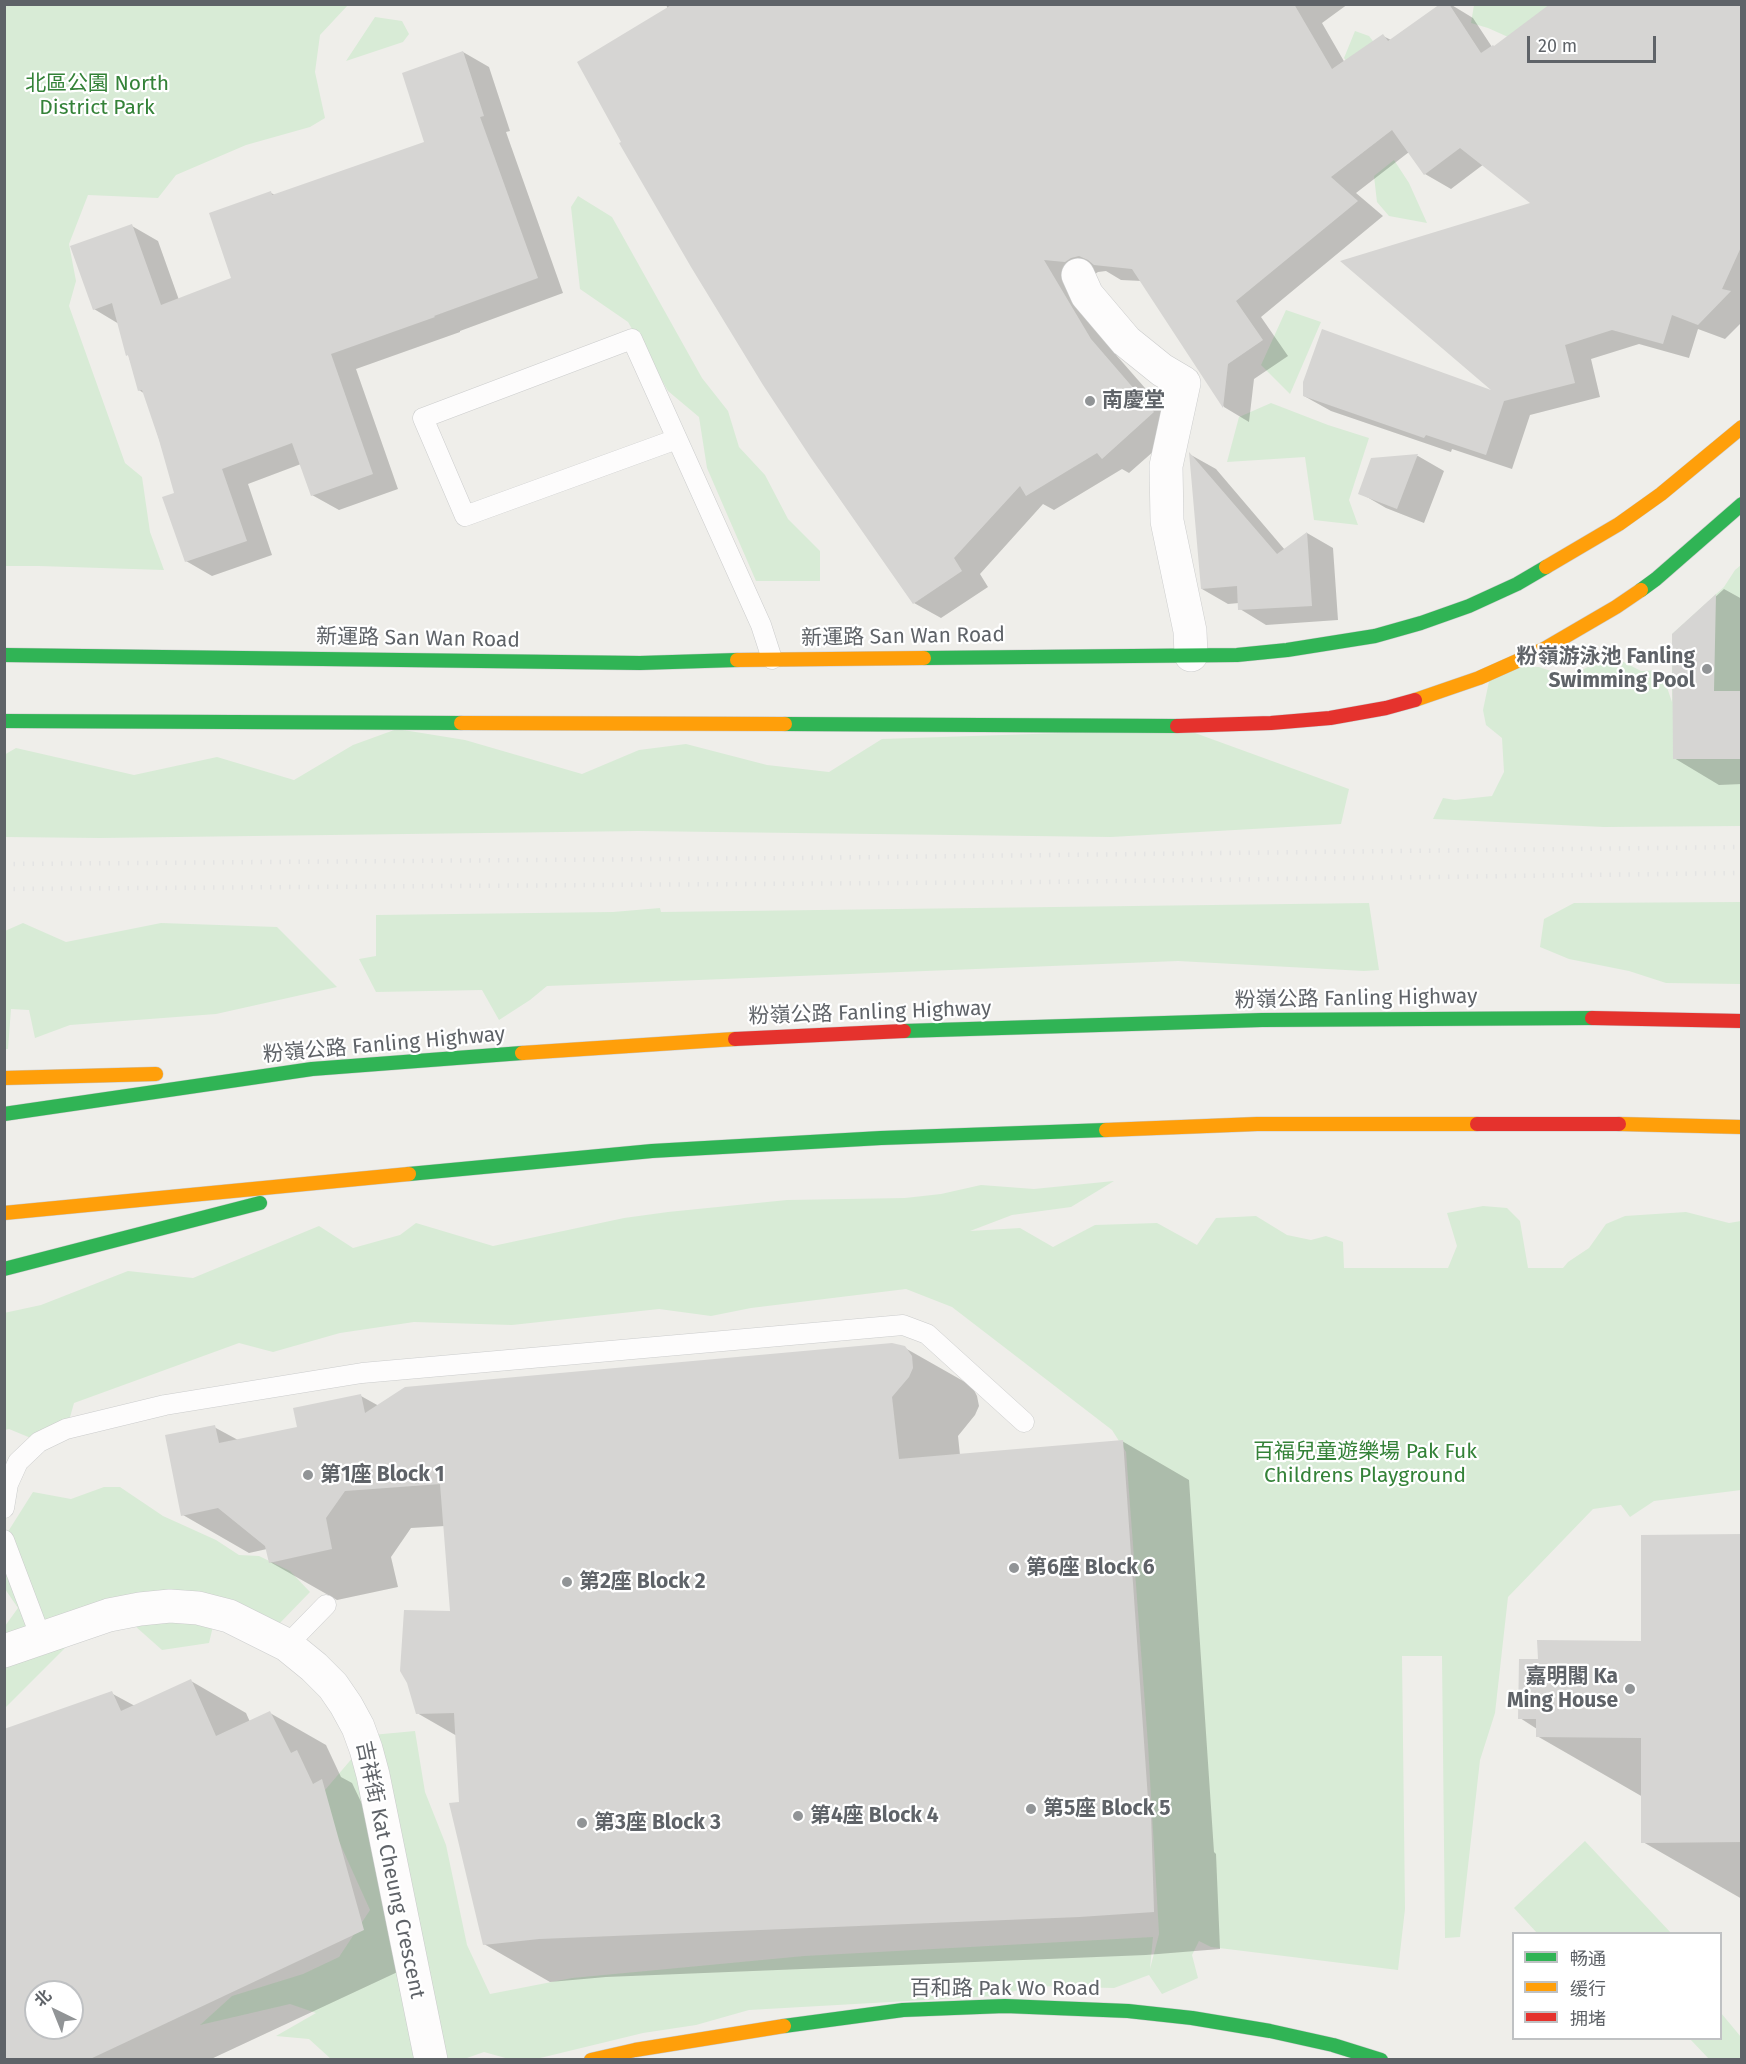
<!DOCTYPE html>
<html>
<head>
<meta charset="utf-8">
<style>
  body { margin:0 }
  #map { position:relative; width:1746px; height:2064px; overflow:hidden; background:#efeeea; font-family:"Fira Sans","Noto Sans SC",sans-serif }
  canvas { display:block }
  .frame { position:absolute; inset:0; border:6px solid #5f6368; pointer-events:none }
  .legend { position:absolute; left:1512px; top:1932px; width:210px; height:108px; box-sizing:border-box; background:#fff; border:2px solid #bfc1c3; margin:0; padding:8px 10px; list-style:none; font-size:18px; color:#5f6368 }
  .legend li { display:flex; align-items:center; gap:12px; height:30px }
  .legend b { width:30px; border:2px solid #bfc1c3 }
  .north { position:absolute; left:24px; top:1980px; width:60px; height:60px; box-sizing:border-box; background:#fff; border:2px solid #bfc1c3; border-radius:50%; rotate:317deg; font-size:16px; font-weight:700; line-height:24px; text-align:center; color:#5f6368 }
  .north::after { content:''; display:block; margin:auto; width:21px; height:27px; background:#919496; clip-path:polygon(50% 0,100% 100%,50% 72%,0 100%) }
  .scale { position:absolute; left:1527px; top:36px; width:129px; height:27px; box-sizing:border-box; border:3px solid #5f6368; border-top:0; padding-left:8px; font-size:18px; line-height:21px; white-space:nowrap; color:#5f6368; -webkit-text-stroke:4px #fff; paint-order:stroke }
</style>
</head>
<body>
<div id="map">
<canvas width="1746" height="2064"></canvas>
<div class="frame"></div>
<ul class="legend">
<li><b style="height:8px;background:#30b455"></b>畅通</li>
<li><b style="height:8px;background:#ff9f0a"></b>缓行</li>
<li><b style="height:8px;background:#e5322d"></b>拥堵</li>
</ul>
<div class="north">北</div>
<div class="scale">20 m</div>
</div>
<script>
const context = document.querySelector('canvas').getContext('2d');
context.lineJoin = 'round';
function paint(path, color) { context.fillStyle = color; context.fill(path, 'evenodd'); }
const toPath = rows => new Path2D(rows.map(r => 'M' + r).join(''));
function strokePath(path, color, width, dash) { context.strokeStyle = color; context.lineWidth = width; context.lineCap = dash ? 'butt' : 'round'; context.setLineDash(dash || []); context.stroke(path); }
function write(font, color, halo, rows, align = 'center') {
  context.font = font + ' "Fira Sans","Noto Sans SC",sans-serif'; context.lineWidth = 4.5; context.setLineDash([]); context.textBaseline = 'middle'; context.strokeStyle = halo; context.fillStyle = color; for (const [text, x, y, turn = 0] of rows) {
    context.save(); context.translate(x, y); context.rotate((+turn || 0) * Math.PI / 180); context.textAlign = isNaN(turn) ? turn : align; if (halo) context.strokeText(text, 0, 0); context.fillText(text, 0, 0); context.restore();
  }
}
paint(toPath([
  [4,5,348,5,320,35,315,72,325,118,310,127,246,145,176,175,158,198,88,195,69,244,76,281,69,306,125,463,142,477,150,532,164,570,39,566,5,566],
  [1474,5,1564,5,1526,45,1488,28,1471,23],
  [375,17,402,21,409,34,403,42,346,61],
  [1355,31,1369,36,1393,67,1383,106,1344,58],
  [1394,160,1409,183,1427,223,1389,216,1377,202,1374,176],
  [578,196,612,217,702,378,728,411,739,447,765,475,788,519,820,551,820,581,756,581,707,468,699,417,668,391,628,322,580,289,571,207],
  [1286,310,1321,322,1290,394,1261,365],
  [1271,403,1328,425,1369,438,1349,500,1358,525,1314,520,1305,457,1227,462,1239,417],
  [1741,565,1741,826,1604,827,1433,819,1443,798,1455,800,1492,796,1504,772,1502,738,1486,725,1483,710,1492,667,1539,667,1569,677,1610,655,1641,671,1661,670,1672,702,1672,634,1724,587,1735,570],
  [397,729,465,740,582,774,639,750,686,744,767,765,829,772,882,739,1184,729,1349,789,1341,824,1111,837,638,831,100,838,5,837,4,755,16,748,134,775,217,757,294,780,353,745],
  [1741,902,1741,984,1666,983,1629,971,1569,959,1540,947,1544,919,1574,903],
  [1369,903,1379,970,1364,971,1178,961,547,986,530,1000,499,1020,482,990,376,992,359,959,376,956,376,915,613,912,660,908,661,912],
  [23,923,66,942,161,923,277,927,337,987,216,1014,70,1025,35,1038,29,1010,11,1009,8,1049,5,1049,5,931],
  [1114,1181,1071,1207,1012,1215,970,1231,1020,1228,1053,1247,1095,1225,1157,1223,1197,1245,1216,1218,1256,1216,1287,1235,1311,1240,1326,1236,1343,1242,1344,1268,1448,1268,1457,1246,1447,1213,1483,1206,1507,1208,1520,1221,1528,1268,1563,1268,1568,1262,1589,1248,1606,1224,1625,1216,1686,1212,1729,1223,1741,1221,1741,1490,1654,1501,1630,1517,1621,1505,1593,1509,1508,1597,1495,1713,1480,1760,1460,1937,1445,1938,1442,1656,1402,1656,1405,1909,1398,1970,1211,1947,1199,1941,1192,1955,1198,1978,1162,1994,1149,1975,1114,1988,1034,1986,996,1996,749,2010,696,2025,643,2033,536,2059,509,2059,484,2052,464,2059,331,2059,309,2039,276,2036,316,2013,290,2004,200,2025,232,1996,303,1974,339,1957,370,1910,319,1797,372,1735,415,1731,425,1792,446,1845,467,1945,490,1994,572,1978,804,1956,1153,1937,1150,1969,1159,1934,1148,1745,1126,1452,1112,1430,952,1307,906,1289,751,1308,711,1316,659,1309,512,1325,414,1322,340,1333,273,1352,239,1343,74,1403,65,1435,38,1441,9,1429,5,1430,4,1313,41,1305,128,1271,193,1278,319,1226,353,1248,400,1235,416,1223,493,1246,624,1218,668,1212,787,1200,905,1198,941,1194,981,1185,1034,1189],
  [104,1487,120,1487,163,1516,216,1540,239,1555,259,1556,290,1571,310,1592,278,1625,215,1618,209,1643,162,1650,135,1626,72,1641,5,1708,5,1626,18,1608,5,1589,4,1538,33,1492,71,1499],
  [1585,1841,1671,1933,1537,1933,1514,1908],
  [1721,2013,1741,2037,1741,2059,1709,2059,1690,2039,1720,2038]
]), '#d8ebd6');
paint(toPath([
  [666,4,1348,4,1322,23,1345,63,1383,36,1391,40,1443,4,1450,4,1473,18,1492,47,1742,4,1742,322,1725,339,1698,329,1689,358,1639,344,1591,359,1600,397,1530,415,1512,469,1452,449,1451,452,1331,411,1304,396,1498,394,1533,203,1484,164,1451,189,1425,174,1409,152,1356,193,1383,216,1261,317,1288,356,1254,379,1249,422,1224,407,1142,281,1121,280,1106,271,1098,272,1091,277,1068,274,1117,356,1180,428,1129,473,1122,469,1054,510,1043,504,980,574,988,587,941,618,914,603,813,458],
  [463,52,489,67,510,131,506,132,563,293,460,331,460,332,356,369,398,489,339,510,312,495,301,464,248,484,272,555,212,576,186,561,176,493,145,394,139,390,119,324,94,309,132,226,158,241,179,300,233,279,271,193,275,195,426,143],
  [1191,455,1216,469,1285,550,1307,533,1333,548,1338,620,1266,625,1240,609,1239,603,1228,604,1202,589],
  [1418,456,1444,471,1424,523,1386,508,1360,493,1372,460],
  [1724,589,1742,599,1742,784,1719,785,1674,758,1674,635],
  [905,1348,972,1386,977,1396,979,1406,975,1415,958,1436,960,1455,1122,1441,1189,1480,1214,1852,1216,1854,1220,1949,1146,1955,606,1977,550,1982,484,1944,461,1804,457,1736,417,1713,451,1613,445,1526,411,1528,391,1557,398,1587,337,1600,270,1562,267,1549,249,1553,183,1515,214,1427,238,1440,298,1428,361,1396,379,1406],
  [1742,1536,1742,1899,1643,1842,1643,1797,1537,1736,1537,1729,1520,1718,1539,1661,1643,1642],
  [191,1681,246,1713,250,1722,270,1713,326,1745,341,1777,352,1783,362,1804,377,1813,419,1962,209,2060,4,2060,111,1693,135,1706],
  [36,1992,72,1992,72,2028,36,2028]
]), '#0003');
paint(toPath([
  [673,4,1294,4,1332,69,1383,34,1388,41,1440,4,1449,4,1481,53,1493,45,1494,46,1550,4,1742,4,1742,245,1722,289,1731,291,1698,325,1672,315,1663,344,1612,330,1565,345,1575,383,1504,401,1486,455,1426,435,1424,438,1303,396,1303,382,1322,329,1491,390,1340,261,1530,203,1460,148,1424,175,1392,130,1331,177,1358,201,1236,301,1263,340,1228,364,1223,408,1132,269,1094,265,1088,260,1079,256,1071,258,1065,262,1044,260,1091,339,1154,412,1102,459,1097,453,1026,496,1020,486,954,558,962,571,913,604,811,458,763,385,691,267,619,143,621,142,577,62],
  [463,51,484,116,480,117,538,278,434,316,435,317,331,354,373,474,311,496,292,443,222,469,247,541,185,562,162,497,174,493,159,440,142,390,138,391,128,355,126,356,112,303,93,310,70,246,132,224,161,305,231,278,209,213,271,191,272,195,424,142,402,73],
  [1189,452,1277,554,1307,532,1312,606,1238,610,1237,586,1201,589],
  [1418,454,1397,509,1358,494,1371,458],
  [1716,594,1714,691,1742,691,1742,759,1673,759,1672,634],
  [892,1343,905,1346,912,1356,913,1368,909,1377,892,1397,899,1459,1123,1440,1149,1814,1151,1814,1154,1912,1079,1917,539,1939,483,1945,449,1803,459,1802,454,1713,416,1714,407,1683,400,1671,404,1610,450,1611,440,1484,345,1491,326,1518,332,1549,269,1563,265,1546,218,1508,181,1516,165,1435,215,1425,219,1443,297,1427,293,1408,361,1394,365,1413,405,1387],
  [1742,1534,1742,1842,1641,1843,1641,1738,1536,1737,1536,1719,1518,1719,1519,1659,1538,1659,1537,1640,1641,1641,1641,1535],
  [191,1679,216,1736,270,1711,291,1753,297,1750,313,1784,322,1779,364,1930,88,2060,4,2060,4,1729,112,1691,121,1711],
  [36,1992,72,1992,72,2028,36,2028]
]), '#d6d5d3');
const lane = toPath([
  [677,439,465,516,423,418,632,339,761,625,772,659],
  [4,1508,8,1484,18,1462,39,1442,66,1429,165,1405,362,1373,903,1325,927,1334,1024,1422],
  [4,1540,41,1638],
  [287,1645,326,1605]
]);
const street = toPath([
  [1078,275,1087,295,1126,341,1162,370,1184,383,1166,466,1167,521,1190,631,1191,655],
  [4,1651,109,1615,140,1609,170,1606,198,1608,229,1616,287,1645,314,1667,333,1686,346,1705,358,1727,366,1749,373,1775,431,2060]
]);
const fast = toPath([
  [1641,590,1656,579,1742,504],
  [4,655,640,663,737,660],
  [924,658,1237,655,1287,650,1375,636,1421,623,1469,606,1517,584,1546,567],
  [4,721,461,723],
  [785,724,1177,726],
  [904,1031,1262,1020,1592,1018],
  [4,1114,312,1069,522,1053],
  [409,1174,652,1151,881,1138,1106,1130],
  [4,1269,260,1203],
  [784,2026,903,2010,1005,2006,1128,2011,1192,2018,1270,2031,1333,2045,1381,2060]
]);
const slow = toPath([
  [1546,567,1619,524,1661,494,1742,427],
  [737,660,924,658],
  [1415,700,1479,678,1544,649,1616,607,1641,590],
  [461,723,785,724],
  [522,1053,735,1039],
  [4,1078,156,1074],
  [1619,1124,1742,1127],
  [1106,1130,1257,1124,1477,1124],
  [4,1213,409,1174],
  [591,2060,635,2050,784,2026]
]);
const jam = toPath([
  [1177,726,1271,723,1330,718,1386,708,1415,700],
  [1592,1018,1742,1021],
  [735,1039,904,1031],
  [1477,1124,1619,1124]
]);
strokePath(lane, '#cbcccc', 21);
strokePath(street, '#cbcccc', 34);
strokePath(fast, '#cacacb', 15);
strokePath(slow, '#cacacb', 15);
strokePath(jam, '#cacacb', 15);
strokePath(lane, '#fdfcfc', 20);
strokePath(street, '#fdfcfc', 33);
strokePath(fast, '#30b455', 14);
strokePath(slow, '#ff9f0a', 14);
strokePath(jam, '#e5322d', 14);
strokePath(toPath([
  [4,864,797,858,1742,847],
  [4,889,1046,882,1742,873]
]), '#e4e4e4', 4.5, [1.5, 8]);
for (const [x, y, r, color] of [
  [1090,401,6,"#919496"],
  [1707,669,6,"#919496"],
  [308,1475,6,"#919496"],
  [1014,1568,6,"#919496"],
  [567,1582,6,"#919496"],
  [1630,1689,6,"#919496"],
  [1031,1809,6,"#919496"],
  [798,1816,6,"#919496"],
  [582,1823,6,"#919496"]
]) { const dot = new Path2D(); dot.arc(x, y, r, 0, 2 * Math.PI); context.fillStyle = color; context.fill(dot); strokePath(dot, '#fff', 2); }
write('21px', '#348238', '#fff', [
  ["北區公園 North",97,84],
  ["District Park",97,108],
  ["百福兒童遊樂場 Pak Fuk",1365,1452],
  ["Childrens Playground",1365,1476]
]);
write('bold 21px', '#5f6368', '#fff', [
  ["南慶堂",1102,401],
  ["粉嶺游泳池 Fanling",1695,657,"right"],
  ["Swimming Pool",1695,681,"right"],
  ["第1座 Block 1",320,1475],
  ["第6座 Block 6",1026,1568],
  ["第2座 Block 2",579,1582],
  ["嘉明閣 Ka",1618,1677,"right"],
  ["Ming House",1618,1701,"right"],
  ["第5座 Block 5",1043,1809],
  ["第4座 Block 4",810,1816],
  ["第3座 Block 3",594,1823]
], 'left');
write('21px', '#5f6368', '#fff', [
  ["新運路 San Wan Road",903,637,-1],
  ["新運路 San Wan Road",418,639,1],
  ["粉嶺公路 Fanling Highway",1356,999,-1],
  ["粉嶺公路 Fanling Highway",870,1013,-2],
  ["粉嶺公路 Fanling Highway",384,1045,-5],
  ["吉祥街 Kat Cheung Crescent",390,1870,78],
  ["百和路 Pak Wo Road",1005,1989]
]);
</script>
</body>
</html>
